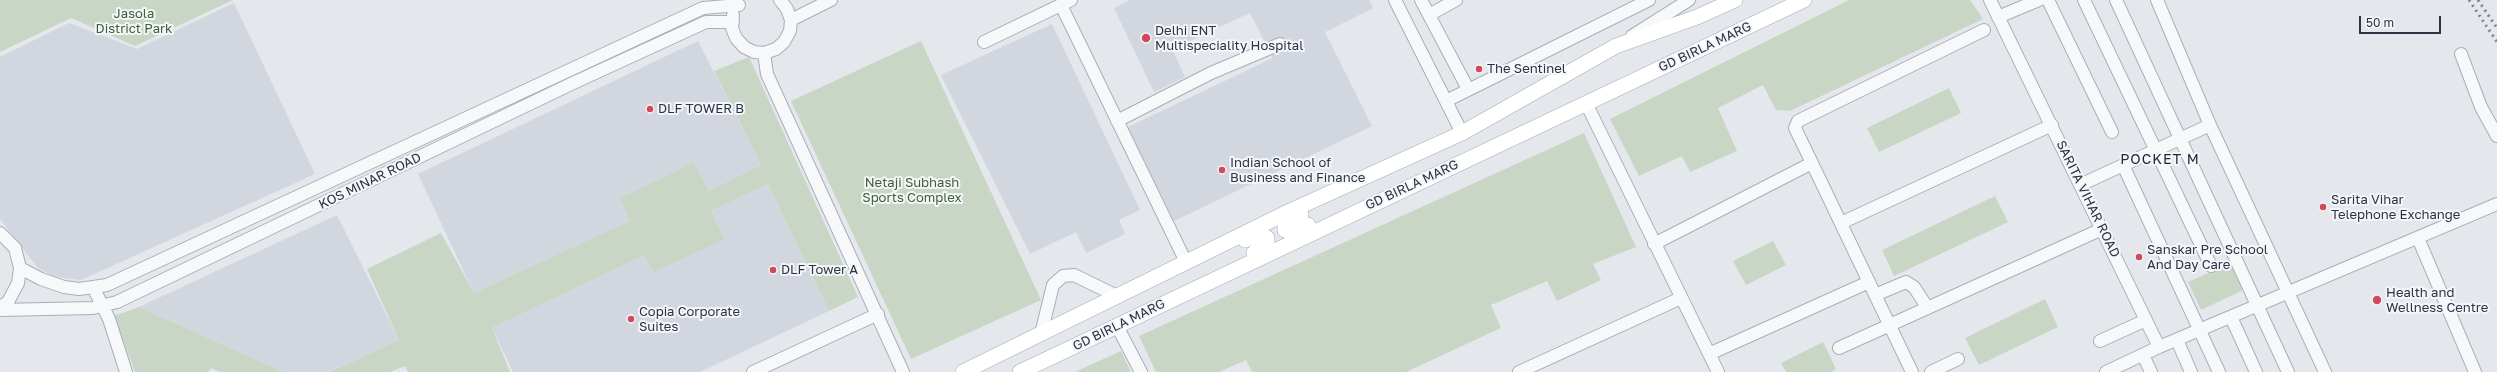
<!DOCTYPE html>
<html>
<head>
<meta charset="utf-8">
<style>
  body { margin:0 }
  #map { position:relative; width:2497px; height:372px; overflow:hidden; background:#e4e7ec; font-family:"Golos Text",sans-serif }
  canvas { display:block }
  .scale { position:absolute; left:2359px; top:16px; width:82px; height:18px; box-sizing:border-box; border:2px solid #2b3445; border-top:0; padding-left:5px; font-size:12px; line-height:14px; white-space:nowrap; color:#2b3445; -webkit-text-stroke:3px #f4f6f9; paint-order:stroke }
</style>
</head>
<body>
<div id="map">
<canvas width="2497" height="372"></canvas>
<div class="scale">50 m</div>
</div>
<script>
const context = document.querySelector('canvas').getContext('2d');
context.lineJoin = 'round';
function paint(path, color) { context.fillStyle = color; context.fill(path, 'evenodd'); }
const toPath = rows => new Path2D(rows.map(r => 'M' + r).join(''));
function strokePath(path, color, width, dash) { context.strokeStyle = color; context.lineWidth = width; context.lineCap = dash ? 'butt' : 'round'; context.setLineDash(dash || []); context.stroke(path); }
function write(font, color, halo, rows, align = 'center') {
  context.font = font + ' "Golos Text",sans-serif'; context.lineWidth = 4; context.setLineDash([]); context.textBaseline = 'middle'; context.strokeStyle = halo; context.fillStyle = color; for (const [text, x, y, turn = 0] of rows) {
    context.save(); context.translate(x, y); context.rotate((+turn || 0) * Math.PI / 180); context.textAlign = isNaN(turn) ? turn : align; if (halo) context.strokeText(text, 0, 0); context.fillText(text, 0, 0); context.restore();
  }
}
paint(toPath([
  [1130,0,1369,0,1373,8,1325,32,1372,126,1174,221,1128,127,1273,58,1250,13,1172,49,1185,77,1154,92,1114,8],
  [234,3,315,174,81,280,55,277,38,268,0,219,0,57,69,23,137,49],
  [1052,24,1140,210,1119,220,1125,234,1086,253,1076,232,1030,254,941,75],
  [698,41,761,165,709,191,694,162,620,198,631,221,474,293,418,174],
  [768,184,829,311,700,372,513,372,492,328,645,255,724,239,711,211],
  [337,215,399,340,328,372,284,372,139,307]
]), '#d2d6de');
paint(toPath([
  [0,0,233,0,135,46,71,18,0,52],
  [1849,0,1970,0,1983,19,1790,111,1776,110,1763,85,1718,108,1737,151,1690,172,1682,156,1639,176,1610,119],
  [921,41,1041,300,911,359,791,101],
  [749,57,858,297,829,311,768,184,711,211,724,239,654,272,645,255,492,328,510,372,408,372,405,366,390,372,329,372,399,340,367,269,441,233,474,293,630,221,620,198,694,162,709,191,761,165,714,71],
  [1949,88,1961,113,1879,152,1867,128],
  [1584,133,1636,247,1593,264,1601,280,1557,301,1547,281,1491,305,1501,328,1406,372,1252,372,1246,360,1219,372,1156,372,1139,336],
  [1995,196,2008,222,1894,276,1882,250],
  [1773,241,1786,265,1746,285,1733,261],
  [2231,263,2243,290,2201,310,2188,282],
  [2045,299,2058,327,1979,365,1965,338],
  [139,307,284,372,220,372,211,368,208,372,135,372,114,316],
  [1823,342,1836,369,1831,372,1786,372,1781,363],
  [1121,351,1131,372,1075,372]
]), '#c9d6c5');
const minor = toPath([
  [1395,0,1462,133],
  [1421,0,1468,89],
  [1990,0,2159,347],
  [2048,0,2112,132],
  [2084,0,2211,266],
  [2116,0,2288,372],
  [2157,0,2210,125,2325,372],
  [1061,5,1186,262],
  [733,15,732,28,736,38,744,47,754,52,764,53,776,49,784,42,790,31,791,20,787,9,780,0],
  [1429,15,1456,0],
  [1998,17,2039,0],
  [791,20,831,0],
  [1632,36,1689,0],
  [984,42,1071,0],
  [764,53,767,74,903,372],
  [2461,54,2481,107,2497,136],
  [1446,101,1649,0],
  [1586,103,1718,372],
  [1117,121,1211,73,1280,44],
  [1812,163,1912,372],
  [2123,165,2219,372],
  [2080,185,2210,125],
  [1841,223,2052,125],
  [0,233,15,248,20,268,18,283,8,302,0,307],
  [2418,238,2475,372],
  [1654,244,1812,163,1795,128,1798,121,1984,30],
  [20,268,41,279,64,287,79,289,107,285,703,8,739,5],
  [94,289,109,319,126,372],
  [1875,295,1906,282,1914,287,1927,307],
  [0,310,93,308,117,302,571,84,706,22,733,22],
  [2231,317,2256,372],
  [1117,326,1141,372],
  [1041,334,1053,285,1063,276,1074,275,1117,296],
  [2177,340,2191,372],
  [2100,341,2146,320],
  [1839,348,2102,229],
  [1709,354,1869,282],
  [2143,355,2151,372],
  [753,372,878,314],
  [1519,372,1681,298],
  [1931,372,1958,359],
  [2106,372,2159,347,2497,204]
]);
const major = toPath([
  [1301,214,1285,224,1285,230,1292,232,1308,225],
  [1245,240,1260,234,1267,238,1267,245,1254,253],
  [963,372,1290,211,1462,133,1616,46,1697,17,1735,0],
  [1020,372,1804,0]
]);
strokePath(minor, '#a9aeb7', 14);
strokePath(major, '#a3abb8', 16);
strokePath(minor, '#f7f8fa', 12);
strokePath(major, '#fff', 15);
strokePath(toPath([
  [2469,0,2497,42],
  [2478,0,2497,28]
]), '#7d8696', 3, [2, 4]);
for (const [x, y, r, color] of [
  [1146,38,5,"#d1495b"],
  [1479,69,4,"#d1495b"],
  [650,109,4,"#d1495b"],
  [1222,170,4,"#d1495b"],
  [2323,207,4,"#d1495b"],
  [2139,257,4,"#d1495b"],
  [773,270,4,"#d1495b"],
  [2377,300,5,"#d1495b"],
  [631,319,4,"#d1495b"]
]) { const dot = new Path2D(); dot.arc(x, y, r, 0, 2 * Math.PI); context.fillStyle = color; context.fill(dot); strokePath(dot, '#f4f6f9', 1.5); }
write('13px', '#3f6138', '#f4f6f9', [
  ["Jasola",134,14],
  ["District Park",134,29],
  ["Netaji Subhash",912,183],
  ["Sports Complex",912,198]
]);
write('13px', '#2b3445', '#f4f6f9', [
  ["Delhi ENT",1155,31],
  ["Multispeciality Hospital",1155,46],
  ["The Sentinel",1487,69],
  ["DLF TOWER B",658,109],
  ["Indian School of",1230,163],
  ["Business and Finance",1230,178],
  ["Sarita Vihar",2331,200],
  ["Telephone Exchange",2331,215],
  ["Sanskar Pre School",2147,250],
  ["And Day Care",2147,265],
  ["DLF Tower A",781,270],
  ["Health and",2386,293],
  ["Wellness Centre",2386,308],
  ["Copia Corporate",639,312],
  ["Suites",639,327]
], 'left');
write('13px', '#2b3445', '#f4f6f9', [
  ["GD BIRLA MARG",1705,47,-25],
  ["KOS MINAR ROAD",370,181,-26],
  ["GD BIRLA MARG",1412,185,-25],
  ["SARITA VIHAR ROAD",2088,199,64],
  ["GD BIRLA MARG",1119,325,-26]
]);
context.letterSpacing = '1px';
write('14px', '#1d2536', '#f4f6f9', [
  ["POCKET M",2160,160]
]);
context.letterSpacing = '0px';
</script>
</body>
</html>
